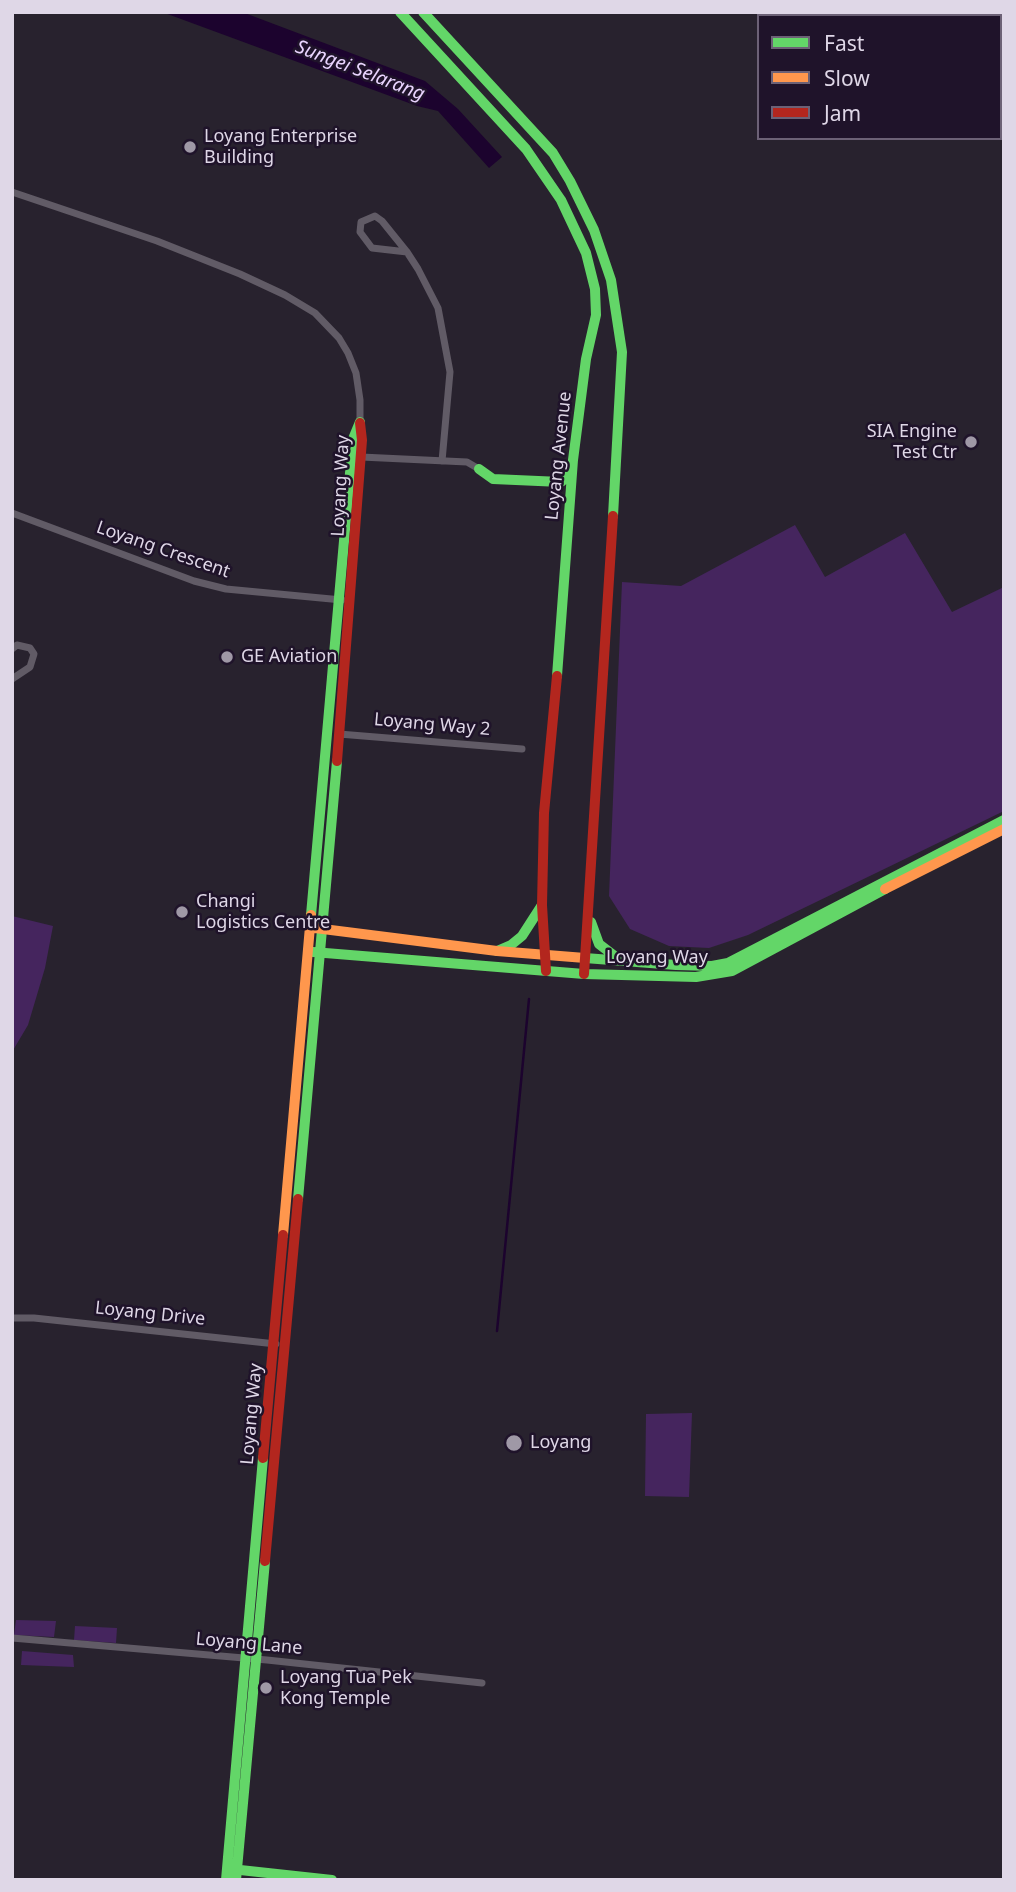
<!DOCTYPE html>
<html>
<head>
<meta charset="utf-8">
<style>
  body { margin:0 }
  #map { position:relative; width:1016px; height:1892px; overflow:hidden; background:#28222e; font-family:"Noto Sans",sans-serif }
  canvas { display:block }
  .frame { position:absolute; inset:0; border:14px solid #dfd7e7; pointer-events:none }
  .legend { position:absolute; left:757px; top:14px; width:245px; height:126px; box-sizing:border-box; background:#1f132a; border:2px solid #6c6176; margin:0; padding:9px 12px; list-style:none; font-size:21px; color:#dfd7e7 }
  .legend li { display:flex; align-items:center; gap:14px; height:35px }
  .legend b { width:35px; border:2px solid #6c6176 }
</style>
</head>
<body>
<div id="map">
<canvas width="1016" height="1892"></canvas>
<div class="frame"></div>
<ul class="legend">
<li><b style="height:9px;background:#63d668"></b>Fast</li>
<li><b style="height:9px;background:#ff974d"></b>Slow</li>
<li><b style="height:9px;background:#b3261e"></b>Jam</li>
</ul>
</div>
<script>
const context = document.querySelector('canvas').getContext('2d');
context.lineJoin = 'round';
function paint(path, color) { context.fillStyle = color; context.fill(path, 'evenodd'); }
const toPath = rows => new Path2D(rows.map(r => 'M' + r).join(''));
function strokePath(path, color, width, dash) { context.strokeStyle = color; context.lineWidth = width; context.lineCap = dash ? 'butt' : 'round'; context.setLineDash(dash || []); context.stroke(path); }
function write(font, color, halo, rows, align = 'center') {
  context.font = font + ' "Noto Sans",sans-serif'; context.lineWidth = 5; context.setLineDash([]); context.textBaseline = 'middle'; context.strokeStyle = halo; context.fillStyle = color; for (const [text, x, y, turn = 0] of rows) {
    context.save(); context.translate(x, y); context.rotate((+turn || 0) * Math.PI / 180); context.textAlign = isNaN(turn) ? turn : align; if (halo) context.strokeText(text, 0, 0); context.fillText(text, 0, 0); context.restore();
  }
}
paint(toPath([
  [795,525,825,577,905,533,952,612,1004,587,1004,811,748,935,709,948,669,946,630,929,609,896,622,582,681,586],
  [12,916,53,926,45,968,28,1025,12,1052],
  [692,1413,689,1497,645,1496,646,1414],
  [16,1620,56,1621,54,1637,14,1635],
  [75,1626,117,1628,116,1643,74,1640],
  [22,1651,73,1655,74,1667,21,1665]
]), '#45255e');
paint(toPath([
  [162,12,242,12,425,81,458,109,502,157,489,168,438,111,417,106]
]), '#1c032e');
strokePath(toPath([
  [497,1331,529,999]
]), '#1c032e', 2.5);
strokePath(toPath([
  [12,192,157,241,240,274,285,295,315,313,339,338,348,353,356,373,360,400,360,422],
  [407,252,372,248,360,232,361,222,375,216,382,221,407,252,418,269,438,308,450,372,442,461],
  [361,457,467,462,479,469],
  [12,513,194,581,226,589,342,600],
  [12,649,17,645,30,648,34,654,30,667,12,679],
  [339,734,522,749],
  [12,1318,34,1318,276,1344],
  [12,1638,267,1660,482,1683]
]), '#615b66', 7);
strokePath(toPath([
  [400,12,526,149,561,200,586,253,595,289,596,315,586,359,573,460,557,676],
  [423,12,553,153,570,181,594,230,611,280,622,352,613,516],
  [479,469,493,479,561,482,571,473],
  [311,915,353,439,360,422],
  [591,922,599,944,621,961],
  [497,951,511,945,522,936,542,905],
  [313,952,584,974,696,977,732,971,885,889],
  [585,958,676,965,712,966,728,963,1004,820],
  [298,1199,337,761],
  [231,1869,332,1880],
  [226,1880,263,1458],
  [236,1880,265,1561]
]), '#63d668', 10);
strokePath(toPath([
  [885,889,1004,829],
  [315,928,497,951,585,958],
  [283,1235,311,915]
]), '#ff974d', 10);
strokePath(toPath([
  [337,761,362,440,360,423],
  [546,971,542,905,544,813,557,676],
  [584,974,613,516],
  [263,1458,283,1235],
  [265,1561,298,1199]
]), '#b3261e', 10);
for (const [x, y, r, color] of [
  [190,147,7,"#9f98a6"],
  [971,442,7,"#9f98a6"],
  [227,657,7,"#9f98a6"],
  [182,912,7,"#9f98a6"],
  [514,1443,9,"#9f98a6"],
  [266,1688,7,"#9f98a6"]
]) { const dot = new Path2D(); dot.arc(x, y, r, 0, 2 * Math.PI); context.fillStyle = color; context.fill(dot); strokePath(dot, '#1f132a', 2.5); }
write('18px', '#dfd7e7', '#1f132a', [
  ["Loyang Enterprise",204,137],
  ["Building",204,158],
  ["SIA Engine",957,432,"right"],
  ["Test Ctr",957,453,"right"],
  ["GE Aviation",241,657],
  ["Changi",196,902],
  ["Logistics Centre",196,923],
  ["Loyang",530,1443],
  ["Loyang Tua Pek",280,1678],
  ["Kong Temple",280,1699]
], 'left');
write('18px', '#dfd7e7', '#1f132a', [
  ["Loyang Avenue",559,456,-84],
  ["Loyang Way",341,486,-87],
  ["Loyang Crescent",163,550,19],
  ["Loyang Way 2",432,725,5],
  ["Loyang Way",657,958],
  ["Loyang Drive",150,1314,6],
  ["Loyang Way",252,1414,-85],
  ["Loyang Lane",249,1644,5]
]);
write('italic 19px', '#e9d4fe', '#1f132a', [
  ["Sungei Selarang",360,71,21]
]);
</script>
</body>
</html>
